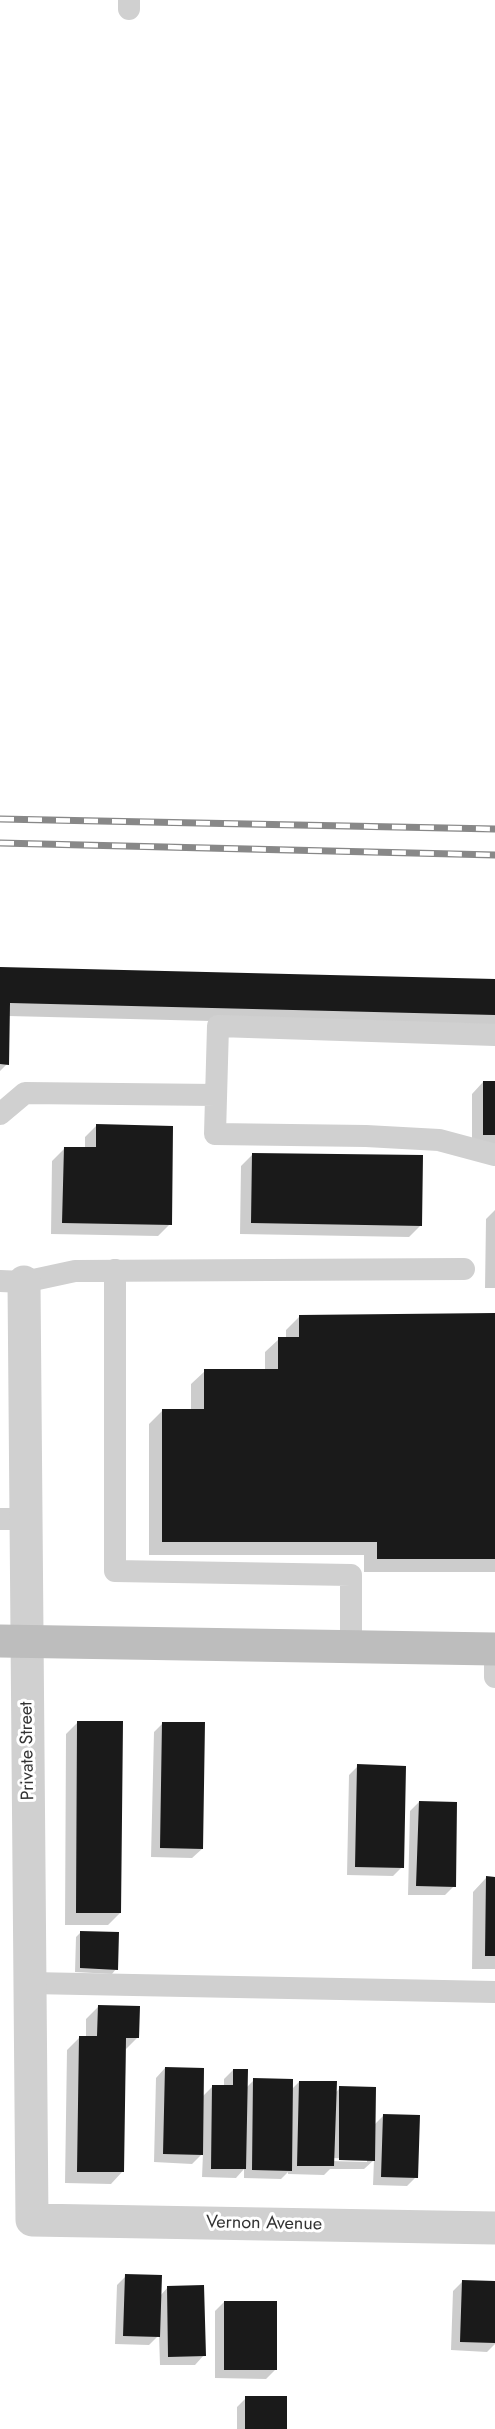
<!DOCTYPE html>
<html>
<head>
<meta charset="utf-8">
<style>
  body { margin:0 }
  canvas { display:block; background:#fff }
</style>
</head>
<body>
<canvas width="495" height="2429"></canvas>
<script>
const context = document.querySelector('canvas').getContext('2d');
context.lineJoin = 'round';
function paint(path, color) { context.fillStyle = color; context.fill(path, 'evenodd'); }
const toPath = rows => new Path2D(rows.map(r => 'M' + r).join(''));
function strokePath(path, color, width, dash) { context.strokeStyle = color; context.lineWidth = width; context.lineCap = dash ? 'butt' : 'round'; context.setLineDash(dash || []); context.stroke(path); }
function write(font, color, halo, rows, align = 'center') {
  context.font = font + ' Jost,sans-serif'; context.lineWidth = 6; context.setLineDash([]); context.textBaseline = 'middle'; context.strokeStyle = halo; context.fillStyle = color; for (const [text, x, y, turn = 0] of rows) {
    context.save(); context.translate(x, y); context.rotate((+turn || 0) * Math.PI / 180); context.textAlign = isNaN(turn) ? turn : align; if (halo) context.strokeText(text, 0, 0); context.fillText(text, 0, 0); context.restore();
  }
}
paint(toPath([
  [0,968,495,981,495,1028,8,1016,7,1064,0,1071],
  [483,1082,495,1082,495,1146,472,1146,472,1094],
  [97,1125,170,1224,158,1236,51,1234,52,1161,64,1149,85,1149,85,1137],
  [253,1154,421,1225,409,1237,240,1234,241,1166],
  [495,1210,495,1288,485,1288,486,1219],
  [495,1315,495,1572,364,1572,364,1555,149,1555,149,1424,163,1410,191,1410,191,1384,205,1371,265,1371,265,1352,279,1339,286,1339,286,1330,300,1316],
  [78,1722,120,1913,108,1925,65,1925,66,1734],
  [163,1723,202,1849,192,1858,151,1857,154,1732],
  [358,1766,402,1867,393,1876,347,1875,349,1775],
  [419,1802,454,1886,445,1895,408,1895,410,1811],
  [486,1878,495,1878,495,1969,472,1969,473,1892],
  [81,1932,116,1969,112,1974,75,1972,76,1937],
  [98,2007,138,2037,126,2049,122,2172,111,2184,65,2183,67,2050,79,2038,86,2038,86,2019],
  [165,2068,202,2097,213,2086,224,2086,224,2079,233,2070,246,2088,254,2080,291,2090,299,2082,335,2093,340,2088,374,2125,384,2115,416,2177,407,2186,373,2185,374,2160,364,2169,330,2169,324,2175,288,2174,288,2172,281,2179,244,2178,244,2169,236,2178,202,2177,203,2153,192,2164,154,2162,156,2078],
  [331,2158,367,2159,367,2162,331,2161],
  [126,2276,160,2296,168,2287,204,2355,195,2365,160,2365,159,2335,149,2345,115,2344,117,2285],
  [462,2282,495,2283,495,2344,487,2352,451,2350,453,2291],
  [224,2302,275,2370,266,2379,215,2378,215,2311],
  [246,2398,286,2429,237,2429,237,2407]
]), '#0003');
paint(toPath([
  [0,967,495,979,495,1015,10,1003,9,1065,0,1064],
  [483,1081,495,1081,495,1135,483,1135],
  [96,1124,173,1126,172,1225,62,1223,64,1147,96,1147],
  [252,1153,423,1155,422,1226,251,1223],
  [495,1313,495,1559,377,1559,377,1542,162,1542,162,1409,204,1409,204,1369,278,1369,278,1337,299,1337,299,1315],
  [77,1721,123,1721,121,1913,76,1913],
  [162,1722,205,1722,203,1849,160,1848],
  [357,1764,406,1766,404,1868,355,1867],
  [419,1801,457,1802,456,1887,416,1886],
  [486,1876,495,1877,495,1956,485,1956],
  [80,1931,119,1932,118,1970,80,1968],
  [98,2005,140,2006,139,2038,126,2038,124,2172,77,2172,79,2036,97,2036],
  [165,2067,204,2068,203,2155,163,2154],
  [233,2069,248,2069,246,2169,211,2169,212,2085,233,2085],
  [253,2078,293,2079,292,2171,252,2170],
  [299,2081,337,2081,334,2166,297,2166],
  [339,2086,376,2087,375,2161,339,2160],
  [383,2114,420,2115,418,2178,381,2177],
  [125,2274,162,2275,160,2337,123,2336],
  [462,2280,495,2281,495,2343,460,2342],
  [204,2285,206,2356,168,2357,167,2286],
  [224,2301,277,2301,277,2370,224,2370],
  [245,2396,287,2396,287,2429,245,2429]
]), '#1a1a1a');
strokePath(toPath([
  [129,0,129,9],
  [495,1035,218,1026,215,1134,366,1136,439,1140,495,1155],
  [0,1114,25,1093,216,1095],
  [115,1270,115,1571,351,1575,351,1647],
  [0,1281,24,1282,75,1271,464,1269],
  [0,1519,25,1519],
  [495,1649,495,1677],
  [30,1983,495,1992]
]), '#d0d0d0', 22);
strokePath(toPath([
  [24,1282,32,2220,495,2228]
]), '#d0d0d0', 33);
strokePath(toPath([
  [0,1641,495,1649]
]), '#bdbdbd', 33);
const rail = toPath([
  [0,819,495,829],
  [0,843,495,855]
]);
strokePath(rail, '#888', 7);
strokePath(rail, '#fff', 4.5, [14]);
write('18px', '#333', '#fff', [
  ["Private Street",28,1751,-91],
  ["Vernon Avenue",264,2224,1]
]);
</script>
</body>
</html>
